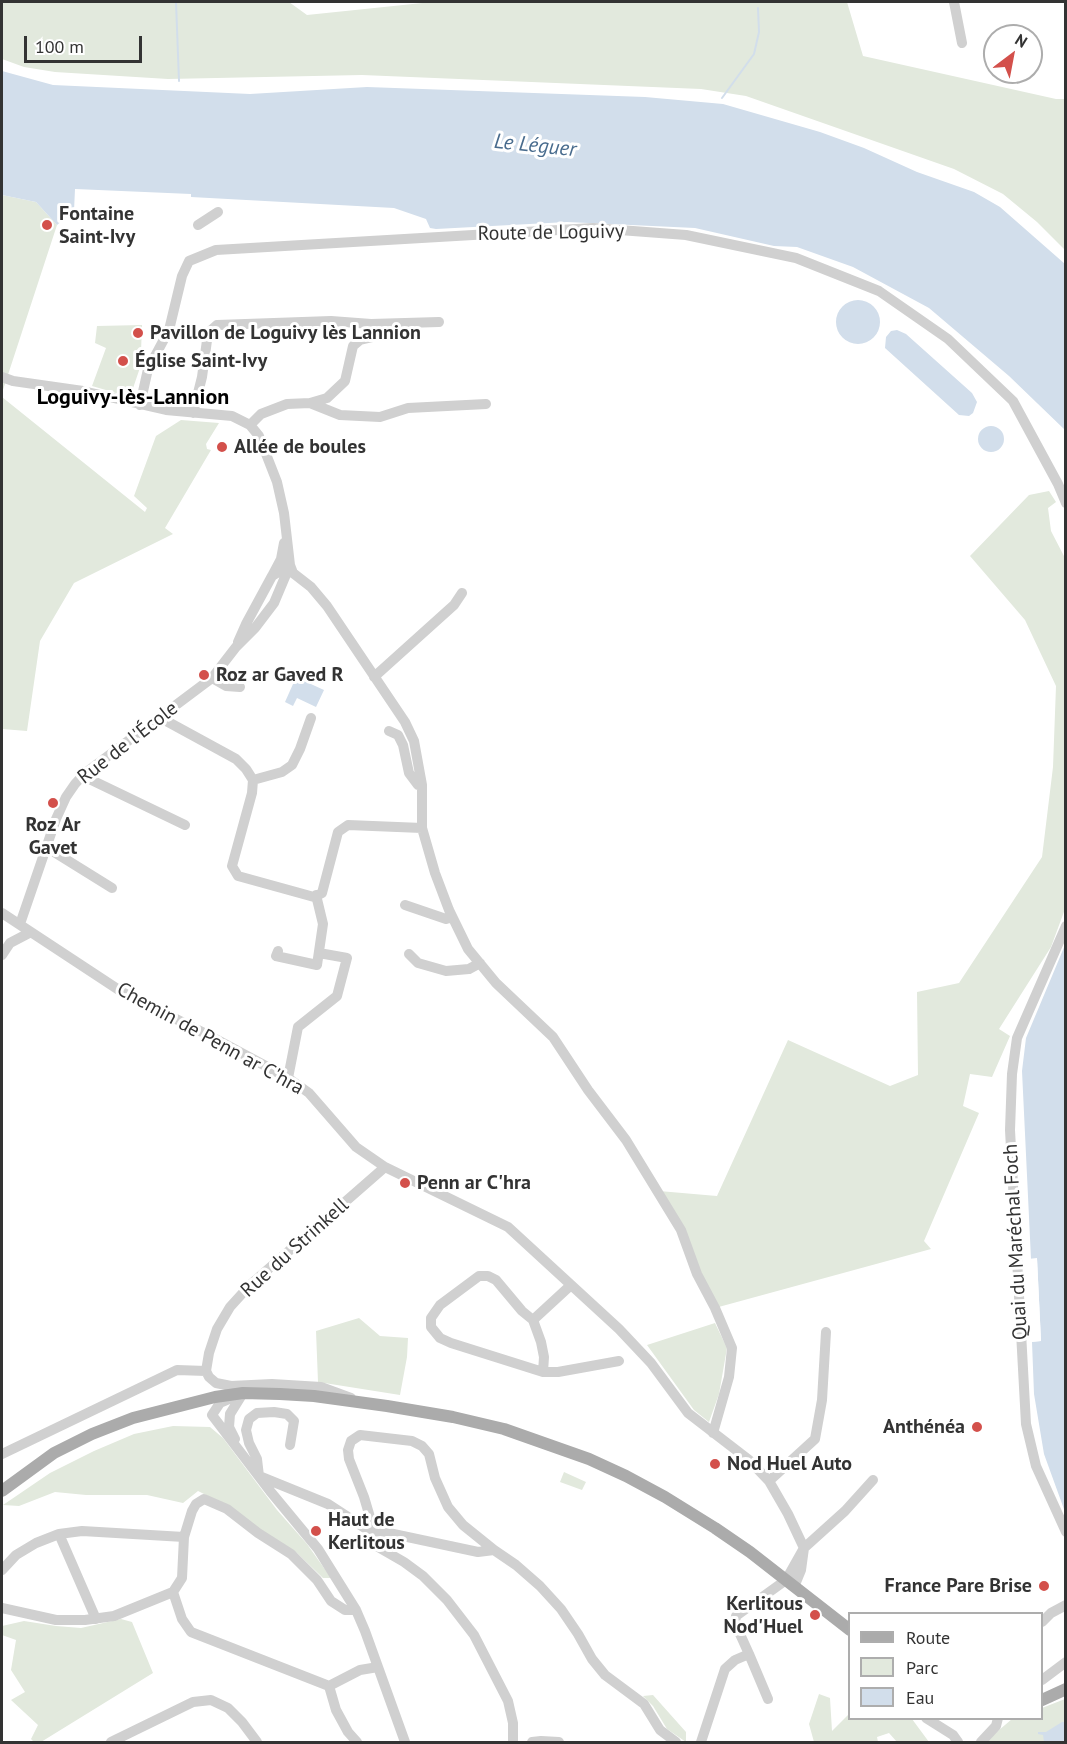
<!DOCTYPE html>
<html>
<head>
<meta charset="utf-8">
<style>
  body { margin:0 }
  #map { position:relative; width:1067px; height:1744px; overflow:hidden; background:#fff; font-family:"PT Sans",sans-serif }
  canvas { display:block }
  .frame { position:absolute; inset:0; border:3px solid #333; pointer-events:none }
  .legend { position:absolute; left:848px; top:1612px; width:195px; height:108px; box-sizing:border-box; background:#fff; border:2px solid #adadad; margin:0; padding:8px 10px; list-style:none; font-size:18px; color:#333 }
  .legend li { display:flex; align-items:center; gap:12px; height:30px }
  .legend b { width:30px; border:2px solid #adadad }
  .north { position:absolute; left:983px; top:24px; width:60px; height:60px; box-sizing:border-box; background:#fff; border:2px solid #adadad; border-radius:50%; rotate:32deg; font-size:16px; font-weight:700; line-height:24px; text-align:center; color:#333 }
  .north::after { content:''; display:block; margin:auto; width:21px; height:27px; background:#d3504b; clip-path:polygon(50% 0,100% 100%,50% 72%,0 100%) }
  .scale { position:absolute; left:24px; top:36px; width:118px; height:27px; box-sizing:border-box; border:3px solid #333; border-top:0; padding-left:8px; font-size:18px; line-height:21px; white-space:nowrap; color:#333; -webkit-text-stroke:4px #fff; paint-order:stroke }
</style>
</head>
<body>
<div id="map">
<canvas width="1067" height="1744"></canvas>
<div class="frame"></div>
<ul class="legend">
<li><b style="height:8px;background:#ababab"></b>Route</li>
<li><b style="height:16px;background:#e2e9dd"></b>Parc</li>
<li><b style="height:16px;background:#d2deeb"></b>Eau</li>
</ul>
<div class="north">N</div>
<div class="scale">100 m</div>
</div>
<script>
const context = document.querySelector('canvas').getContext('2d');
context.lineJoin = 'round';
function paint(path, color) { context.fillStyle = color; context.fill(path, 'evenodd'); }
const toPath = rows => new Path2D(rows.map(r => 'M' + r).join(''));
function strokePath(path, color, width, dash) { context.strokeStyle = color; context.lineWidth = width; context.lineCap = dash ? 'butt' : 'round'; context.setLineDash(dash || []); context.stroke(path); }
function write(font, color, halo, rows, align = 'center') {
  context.font = font + ' "PT Sans",sans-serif'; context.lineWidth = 6; context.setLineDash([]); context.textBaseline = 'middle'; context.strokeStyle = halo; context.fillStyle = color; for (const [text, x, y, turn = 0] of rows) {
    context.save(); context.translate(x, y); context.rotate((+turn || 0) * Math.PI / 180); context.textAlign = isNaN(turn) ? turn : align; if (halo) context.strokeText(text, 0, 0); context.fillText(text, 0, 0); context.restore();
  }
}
paint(toPath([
  [2,2,289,2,307,15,432,2,847,2,863,56,1056,99,1065,99,1065,250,1037,222,1003,194,954,169,746,96,701,89,362,75,168,79,55,72,24,67,2,59],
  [2,195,36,202,57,225,2,393],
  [142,325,141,352,145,353,130,397,92,386,106,348,95,343,97,326],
  [2,397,145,512,147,508,134,496,156,436,181,420,219,423,206,444,207,449,211,450,165,528,173,534,74,583,40,641,27,731,2,729],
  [1049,491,1056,502,1048,508,1051,531,1066,560,1065,909,1051,947,999,1029,1010,1036,992,1077,970,1074,963,1106,979,1113,924,1241,931,1249,715,1308,659,1191,717,1196,788,1040,890,1086,918,1075,917,992,959,983,1042,857,1053,767,1056,686,1025,620,970,556,1029,495],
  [359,1318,380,1336,408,1338,407,1357,400,1395,318,1382,316,1331],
  [715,1323,727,1348,719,1394,709,1422,694,1410,647,1345],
  [173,1426,210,1427,223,1438,277,1510,307,1544,331,1578,323,1578,297,1553,263,1532,232,1508,198,1491,183,1503,147,1495,86,1495,55,1492,19,1506,3,1505,50,1473,94,1451,134,1434],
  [564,1472,586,1482,582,1490,560,1482],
  [121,1619,132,1622,153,1673,41,1742,34,1742,31,1739,38,1725,11,1700,25,1692,11,1670,16,1640,2,1635,2,1626,24,1621,56,1626,81,1628],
  [819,1694,830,1698,832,1731,849,1714,850,1718,912,1719,929,1742,897,1742,889,1733,877,1737,878,1742,814,1742,809,1724],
  [653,1695,686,1732,686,1742,667,1729,653,1706,643,1696],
  [1065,1699,1065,1742,985,1742,1012,1719,1042,1718,1042,1708]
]), '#e2e9dd');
paint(toPath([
  [2,71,53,85,250,94,367,87,645,97,723,104,820,132,864,148,917,172,974,192,1000,207,1065,264,1065,430,1009,376,929,308,853,267,797,247,774,246,695,228,567,222,436,229,430,228,426,219,394,208,191,197,191,194,75,189,74,211,57,225,36,202,2,195],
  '836 322a22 22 0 1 1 44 0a22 22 0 1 1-44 0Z',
  [897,330,906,334,972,393,977,402,973,413,969,416,959,415,885,348,886,337,891,331],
  '978 439a13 13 0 1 1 26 0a13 13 0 1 1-26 0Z',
  [302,680,324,690,316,707,297,698,293,706,285,702,293,684],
  [1065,945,1065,1512,1044,1454,1034,1394,1032,1342,1041,1341,1037,1259,1031,1259,1022,1071,1026,1038],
  [1062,1722,1065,1722,1065,1742,1044,1742,1043,1735,1038,1734,1038,1732,1046,1732]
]), '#d2deeb');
paint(toPath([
  [1037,1258,1041,1341,1029,1342,1031,1339,1038,1339,1034,1261,1030,1261,1028,1259]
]), '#fff');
strokePath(toPath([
  [176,2,179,81],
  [722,98,754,54,759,32,758,8]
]), '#d2deeb', 2);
strokePath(toPath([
  [954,2,962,43],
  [198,225,218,212],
  [2,377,13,381,83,391,166,410,232,416,250,425,259,436,277,482,284,513,290,565,274,603,255,628,236,647,212,678,84,774,75,784,66,797,56,819,20,924],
  [310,403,327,398,345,381,353,346,360,340,373,337],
  [140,405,148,369,169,330,182,276,189,261,216,250,593,228,686,235,796,258,879,291,948,339,1013,401,1058,484,1066,503],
  [193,413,202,377,208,333,217,325,331,321,371,324,439,322],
  [250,425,261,414,287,404,310,403,340,415,380,417,408,408,486,404],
  [290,565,293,573,311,587,327,606,405,722,414,741,422,785,422,828,435,873,449,910,468,949,496,983,553,1037,588,1090,626,1140,681,1230,697,1274,715,1308,732,1348,729,1377,713,1433],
  [272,576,281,559,284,543],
  [238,642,246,624,272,576,290,565],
  [374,677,454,605,462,593],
  [212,678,226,686,240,687],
  [159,717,236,759,246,769,253,780,252,793,232,866,238,876,314,897,322,893,338,832,348,825,422,828],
  [389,731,398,735,403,745,409,773,418,785,422,785],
  [83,776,185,825],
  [253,780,282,772,292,765,300,749,311,718],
  [46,847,112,888],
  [405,905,446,919,452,917],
  [2,913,122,992,208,1035,288,1078,309,1093,356,1147,385,1167,508,1227,619,1329,651,1363,688,1413,749,1460,769,1481,788,1514,804,1548,801,1570,794,1587],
  [1066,926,1017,1038,1012,1074,1010,1130,1026,1424,1036,1466,1066,1532],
  [278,951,276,956,317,965,323,924,316,895],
  [409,954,418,963,446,971,469,969,480,963],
  [2,955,10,943,31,932],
  [288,1078,298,1027,337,996,347,958,319,953],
  [533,1320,541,1342,544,1357,543,1372,451,1343,440,1338,431,1327,431,1318,440,1305,479,1276,488,1276,496,1280,522,1311,533,1320,571,1285],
  [206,1371,209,1353,217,1329,230,1307,250,1285,385,1167],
  [206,1371,209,1377,216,1383,231,1386,272,1384,321,1387,351,1398],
  [543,1372,558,1372,619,1361],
  [234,1397,220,1403,212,1415,270,1491,318,1549,356,1610,365,1631,405,1742],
  [235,1439,229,1427,230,1414,243,1393],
  [290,1445,294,1421,287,1414,274,1412,257,1413,249,1419,246,1430,249,1443,257,1459,259,1476,328,1504,371,1532,384,1532,478,1552,494,1550,516,1565,540,1586,561,1609,578,1634,592,1659,605,1675,644,1704,660,1730,676,1742],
  [2,1454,177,1370,206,1371],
  [769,1481,815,1439,822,1400,826,1332],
  [59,1534,96,1619],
  [494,1550,463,1525,448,1507,435,1478,429,1454,422,1446,412,1441,360,1435,351,1441,348,1450,349,1459,364,1497,372,1524,371,1532,378,1547,404,1562,423,1576,447,1600,474,1635,508,1701,513,1723,513,1742],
  [2,1570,16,1555,36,1543,59,1534,82,1531,184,1537],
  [173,1592,182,1619,191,1632,329,1686,360,1670,378,1667],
  [2,1608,56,1620,85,1620,114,1616,173,1592,182,1578,184,1537,192,1511,196,1504,204,1499,227,1509,258,1533,291,1554,317,1580,331,1601,345,1610,356,1610],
  [1042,1622,1051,1613,1066,1605],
  [749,1654,735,1623,736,1616,786,1580,804,1548,845,1511,873,1480],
  [1042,1680,1066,1662],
  [329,1686,336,1710,348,1732,357,1742],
  [926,1718,953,1735,958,1742],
  [111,1742,193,1702,211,1700,228,1708,242,1722,257,1742],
  [532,1742,541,1741,559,1742],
  [701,1742,725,1669,735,1660,749,1654,768,1699],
  [981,1742,996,1726,998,1718]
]), '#d0d0d0', 10);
strokePath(toPath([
  [2,1491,54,1453,92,1434,133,1418,215,1397,243,1393,280,1394,314,1396,387,1406,453,1417,504,1429,589,1459,626,1476,665,1497,715,1528,750,1552,850,1630],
  [1042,1700,1066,1689]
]), '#ababab', 12);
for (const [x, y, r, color] of [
  [47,225,6,"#d3504b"],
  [138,333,6,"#d3504b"],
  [123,361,6,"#d3504b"],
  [222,447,6,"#d3504b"],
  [204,675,6,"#d3504b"],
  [53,803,6,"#d3504b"],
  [405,1183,6,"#d3504b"],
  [977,1427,6,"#d3504b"],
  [715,1464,6,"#d3504b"],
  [316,1531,6,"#d3504b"],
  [1044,1586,6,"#d3504b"],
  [815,1615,6,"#d3504b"]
]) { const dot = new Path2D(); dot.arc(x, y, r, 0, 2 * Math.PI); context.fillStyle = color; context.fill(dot); strokePath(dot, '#fff', 2); }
write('bold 20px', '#333', '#fff', [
  ["Fontaine",59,214],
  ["Saint-Ivy",59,237],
  ["Pavillon de Loguivy lès Lannion",150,333],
  ["Église Saint-Ivy",135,361],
  ["Allée de boules",234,447],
  ["Roz ar Gaved R",216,675],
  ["Roz Ar",53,825,"center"],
  ["Gavet",53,848,"center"],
  ["Penn ar C'hra",417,1183],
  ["Anthénéa",965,1427,"right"],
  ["Nod Huel Auto",727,1464],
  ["Haut de",328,1520],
  ["Kerlitous",328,1543],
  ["France Pare Brise",1032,1586,"right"],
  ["Kerlitous",803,1604,"right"],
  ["Nod'Huel",803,1627,"right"]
], 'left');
write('20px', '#333', '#fff', [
  ["Route de Loguivy",551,233,-1],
  ["Rue de l'École",128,743,-38],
  ["Chemin de Penn ar C'hra",210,1039,29],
  ["Quai du Maréchal Foch",1016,1242,-93],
  ["Rue du Strinkell",295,1248,-42]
]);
write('italic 21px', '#486b8d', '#fff', [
  ["Le Léguer",535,146,6]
]);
write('bold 22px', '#000', '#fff', [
  ["Loguivy-lès-Lannion",133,398]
]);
</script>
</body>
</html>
